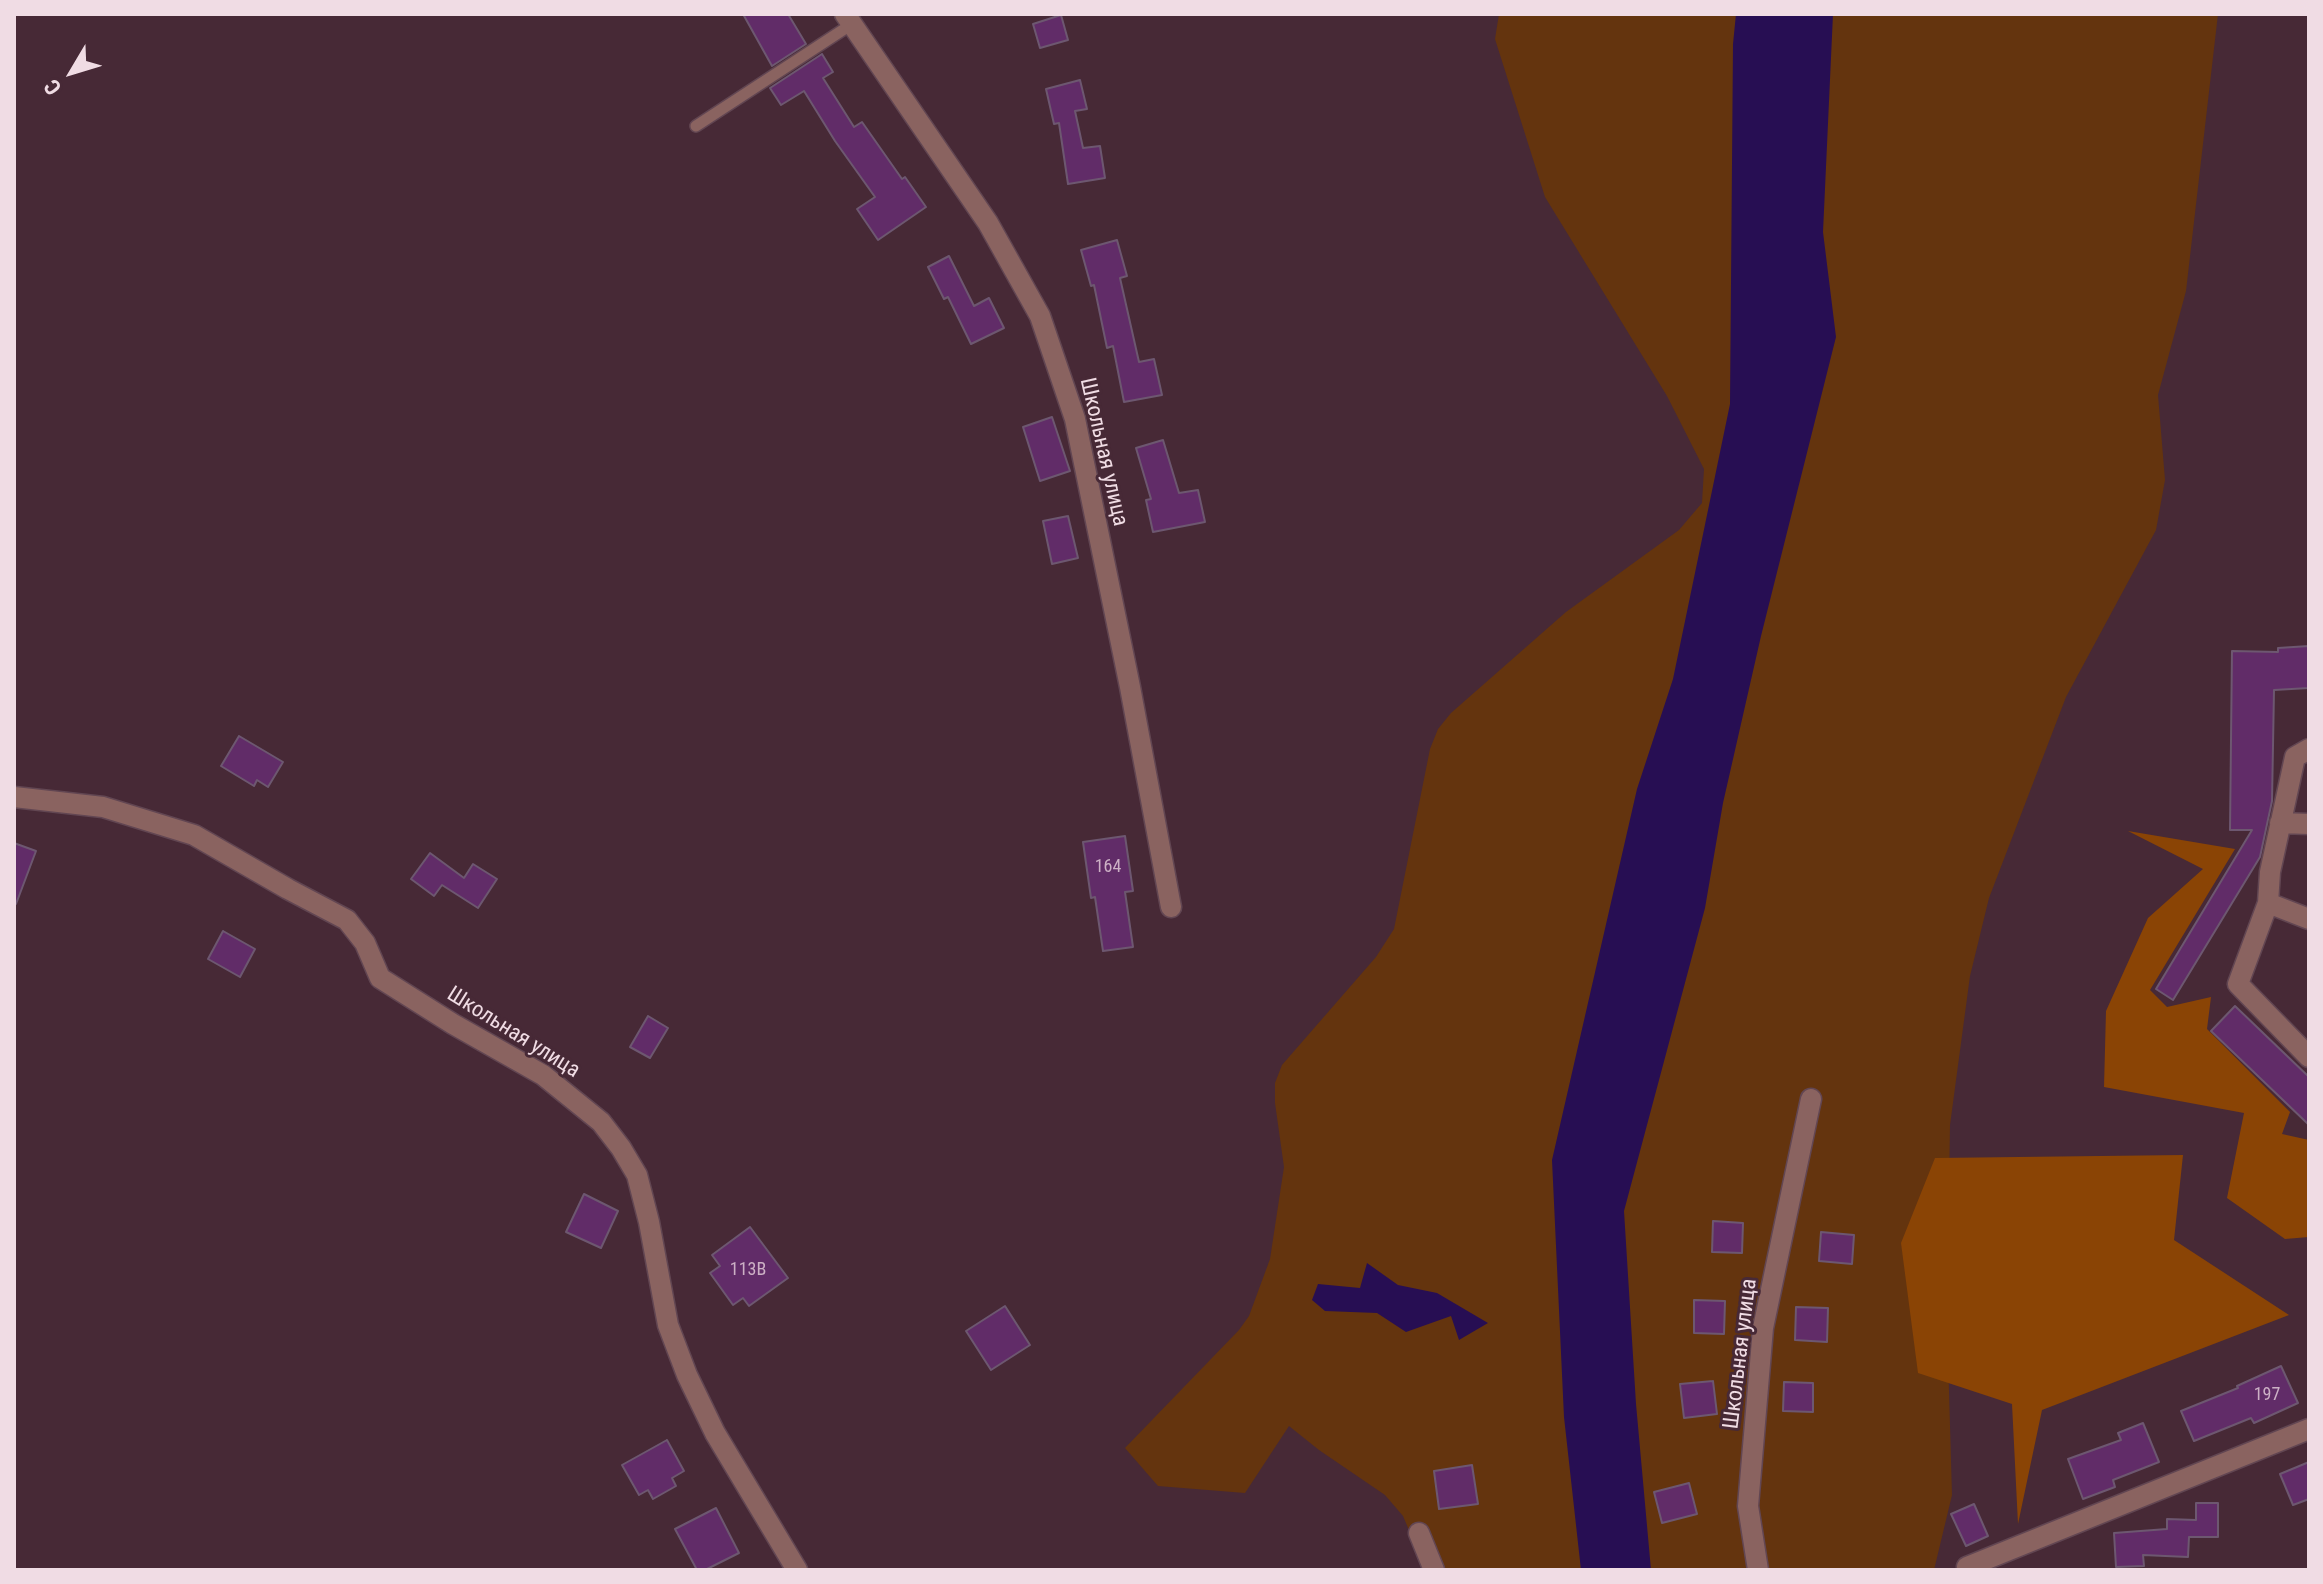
<!DOCTYPE html>
<html>
<head>
<meta charset="utf-8">
<style>
  body { margin:0 }
  #map { position:relative; width:2323px; height:1584px; overflow:hidden; background:#472936; font-family:"Roboto Condensed",sans-serif }
  canvas { display:block }
  .frame { position:absolute; inset:0; border:16px solid #f0dce4; pointer-events:none }
  .north { position:absolute; left:32px; top:32px; width:80px; height:80px; -webkit-text-stroke:6px #472936; paint-order:stroke; rotate:232deg; font-size:22px; font-weight:700; line-height:32px; text-align:center; color:#f0dce4 }
  .north::after { content:''; display:block; margin:auto; width:28px; height:36px; background:#f0dce4; clip-path:polygon(50% 0,100% 100%,50% 72%,0 100%) }
</style>
</head>
<body>
<div id="map">
<canvas width="2323" height="1584"></canvas>
<div class="frame"></div>
<div class="north">С</div>
</div>
<script>
const context = document.querySelector('canvas').getContext('2d');
context.lineJoin = 'round';
function paint(path, color) { context.fillStyle = color; context.fill(path, 'evenodd'); }
const toPath = rows => new Path2D(rows.map(r => 'M' + r).join(''));
function strokePath(path, color, width, dash) { context.strokeStyle = color; context.lineWidth = width; context.lineCap = dash ? 'butt' : 'round'; context.setLineDash(dash || []); context.stroke(path); }
function write(font, color, halo, rows, align = 'center') {
  context.font = font + ' "Roboto Condensed",sans-serif'; context.lineWidth = 6; context.setLineDash([]); context.textBaseline = 'middle'; context.strokeStyle = halo; context.fillStyle = color; for (const [text, x, y, turn = 0] of rows) {
    context.save(); context.translate(x, y); context.rotate((+turn || 0) * Math.PI / 180); context.textAlign = isNaN(turn) ? turn : align; if (halo) context.strokeText(text, 0, 0); context.fillText(text, 0, 0); context.restore();
  }
}
paint(toPath([
  [1499,14,2218,14,2186,291,2158,395,2165,480,2156,530,2066,697,1989,898,1970,976,1950,1125,1947,1321,1952,1495,1934,1570,1426,1570,1403,1516,1385,1495,1319,1450,1289,1426,1245,1493,1158,1486,1125,1448,1239,1330,1249,1316,1270,1259,1284,1167,1275,1103,1275,1083,1282,1065,1376,957,1394,929,1430,749,1438,729,1451,713,1566,612,1679,530,1702,503,1704,469,1667,396,1545,197,1495,39]
]), '#64340e');
paint(toPath([
  [2128,831,2235,849,2150,990,2167,1007,2211,997,2207,1029,2290,1112,2282,1134,2309,1140,2309,1237,2285,1239,2227,1198,2244,1113,2104,1087,2106,1011,2148,918,2203,869],
  [2183,1155,2174,1240,2289,1315,2042,1410,2018,1524,2012,1404,1918,1373,1901,1243,1935,1158]
]), '#8a4405');
paint(toPath([
  [1736,14,1833,14,1823,232,1836,337,1761,636,1723,803,1705,908,1624,1211,1636,1404,1651,1570,1581,1570,1564,1417,1552,1160,1637,789,1673,679,1730,404,1733,44],
  [1367,1263,1398,1285,1437,1293,1488,1323,1459,1340,1451,1316,1406,1332,1377,1313,1325,1311,1312,1300,1318,1284,1360,1288]
]), '#270e53');
const building = toPath([
  [743,14,788,14,806,44,772,66,743,14],
  [1061,15,1068,40,1040,48,1033,24,1061,15],
  [822,54,833,72,823,78,854,127,862,122,902,179,905,177,926,207,878,240,857,209,875,197,835,141,804,91,781,105,770,88,822,54],
  [1080,80,1087,109,1075,111,1083,148,1100,146,1105,178,1068,184,1059,123,1054,124,1046,89,1080,80],
  [1117,240,1127,276,1120,278,1139,362,1154,359,1162,395,1124,402,1113,346,1107,348,1094,285,1091,286,1081,250,1117,240],
  [949,256,974,306,989,298,1004,328,971,344,948,297,944,299,928,267,949,256],
  [1052,417,1070,471,1040,481,1023,427,1052,417],
  [1163,440,1179,493,1198,490,1205,522,1153,532,1146,500,1151,499,1136,448,1163,440],
  [1068,516,1078,558,1052,564,1043,521,1068,516],
  [2309,646,2309,688,2274,690,2272,801,2260,857,2173,1000,2156,989,2252,830,2230,830,2232,651,2278,652,2278,648,2309,646],
  [239,736,283,762,268,787,257,780,254,786,221,766,239,736],
  [1125,836,1133,891,1125,892,1133,947,1103,951,1095,897,1091,898,1083,842,1125,836],
  [14,843,36,851,16,904,14,904,14,843],
  [430,853,464,878,473,864,497,879,478,908,442,885,434,896,411,879,430,853],
  [223,931,255,949,240,977,208,959,223,931],
  [2235,1006,2309,1077,2309,1125,2211,1031,2235,1006],
  [648,1016,668,1028,650,1058,630,1047,648,1016],
  [584,1194,618,1211,601,1248,566,1232,584,1194],
  [1713,1221,1743,1223,1742,1253,1712,1252,1713,1221],
  [750,1227,788,1278,749,1306,743,1298,733,1305,710,1273,720,1266,712,1255,750,1227],
  [1821,1232,1854,1235,1852,1264,1819,1261,1821,1232],
  [1694,1300,1725,1301,1724,1334,1694,1333,1694,1300],
  [1005,1306,1030,1345,991,1370,966,1331,1005,1306],
  [1796,1307,1828,1308,1827,1342,1795,1340,1796,1307],
  [2281,1366,2298,1403,2254,1423,2251,1418,2194,1441,2181,1411,2238,1388,2237,1386,2281,1366],
  [1713,1381,1717,1414,1684,1418,1680,1384,1713,1381],
  [1784,1382,1813,1383,1813,1412,1783,1411,1784,1382],
  [2143,1423,2159,1462,2113,1480,2115,1487,2083,1499,2068,1459,2121,1440,2118,1433,2143,1423],
  [667,1440,684,1471,672,1478,676,1486,653,1499,648,1490,639,1495,622,1465,667,1440],
  [2309,1462,2309,1499,2293,1505,2280,1474,2309,1462],
  [1472,1465,1478,1504,1439,1509,1434,1471,1472,1465],
  [1689,1483,1697,1514,1662,1523,1654,1492,1689,1483],
  [2196,1503,2218,1503,2218,1537,2189,1537,2188,1557,2143,1555,2144,1566,2116,1567,2114,1533,2167,1529,2167,1519,2196,1520,2196,1503],
  [1974,1504,1988,1536,1966,1546,1951,1514,1974,1504],
  [716,1508,739,1553,705,1570,697,1570,675,1529,716,1508]
]);
paint(building, '#612c68');
strokePath(building, '#6d5770', 2);
const service = toPath([
  [696,126,852,24]
]);
const minor = toPath([
  [845,14,988,223,1040,316,1075,419,1130,687,1171,907],
  [2309,749,2295,757,2270,872,2268,903,2238,984,2309,1057],
  [14,797,103,807,194,835,288,889,347,920,365,943,380,978,453,1024,543,1075,601,1122,621,1148,637,1175,649,1222,668,1325,687,1375,715,1433,797,1570],
  [2280,823,2309,824],
  [2268,903,2309,919],
  [1419,1533,1434,1570],
  [1967,1567,2309,1429],
  [1758,1570,1748,1506,1763,1328,1811,1099]
]);
strokePath(service, '#624652', 14);
strokePath(minor, '#624652', 23);
strokePath(service, '#8a6360', 11);
strokePath(minor, '#8a6360', 20);
write('18px', '#ccb0c5', null, [
  ["164",1108,867],
  ["113В",748,1270],
  ["197",2267,1395]
]);
write('22px', '#f0dce4', '#472936', [
  ["Школьная улица",1103,452,77],
  ["Школьная улица",513,1033,32],
  ["Школьная улица",1741,1354,-83]
]);
</script>
</body>
</html>
